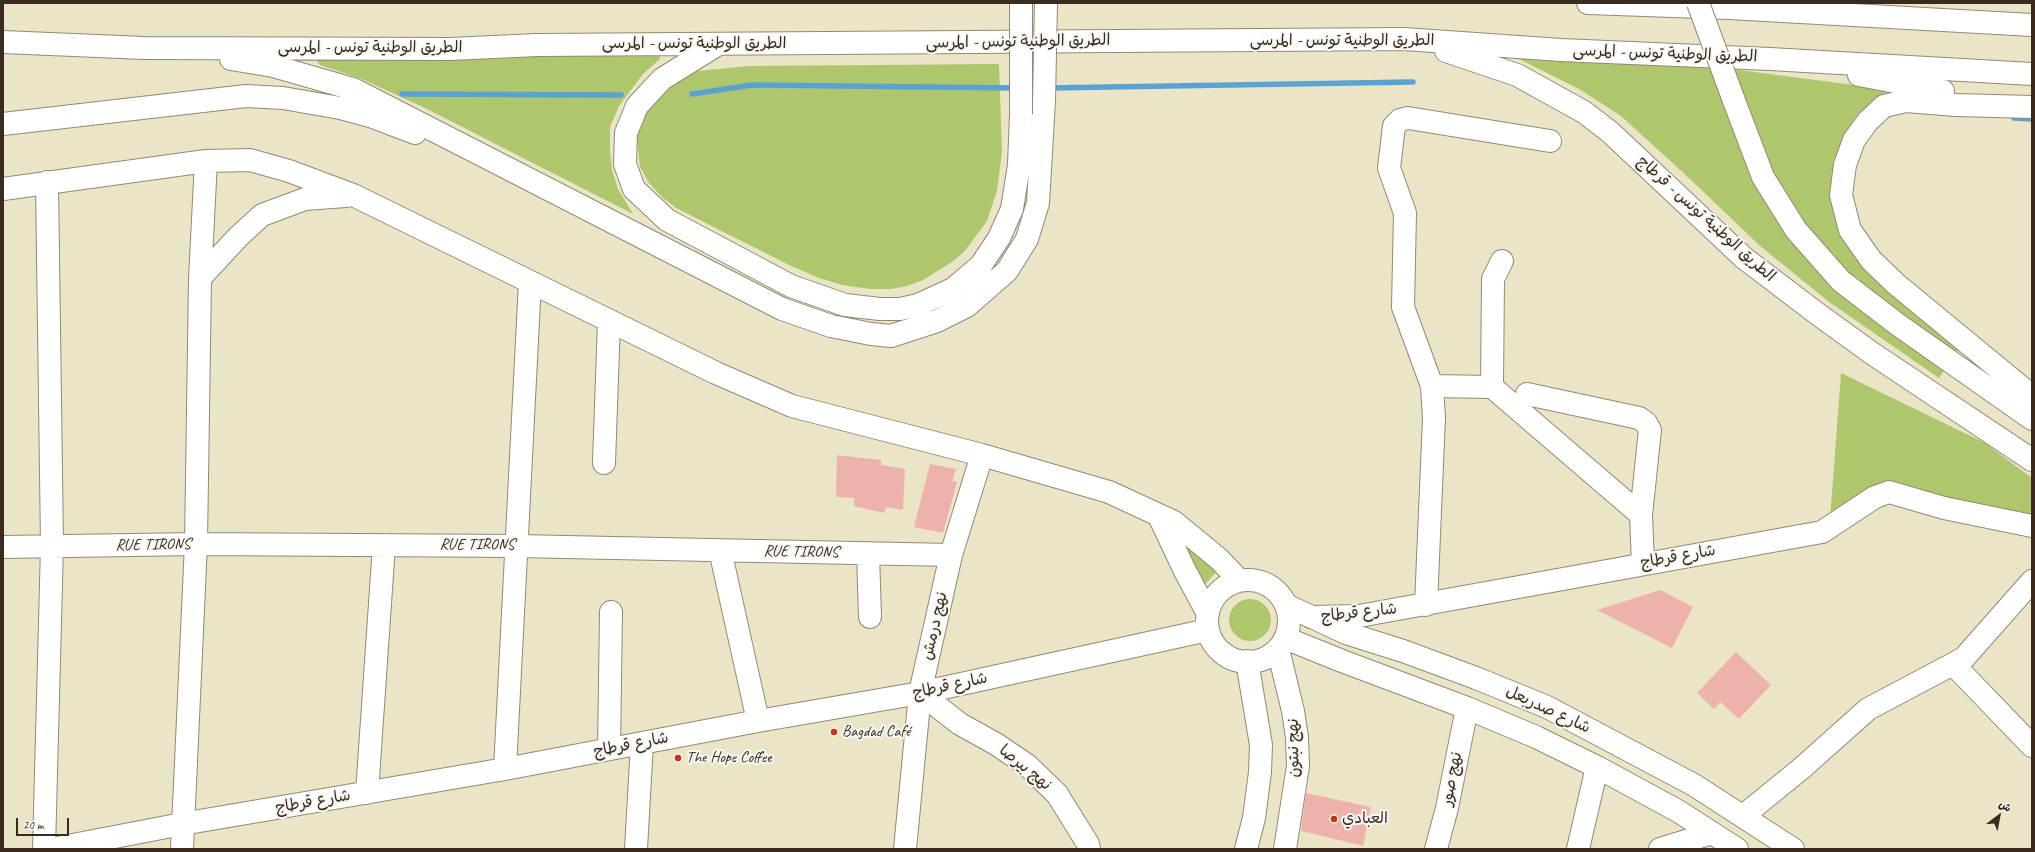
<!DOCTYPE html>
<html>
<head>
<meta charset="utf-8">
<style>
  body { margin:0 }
  #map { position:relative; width:2035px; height:852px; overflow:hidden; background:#ebe5c8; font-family:Caveat,"Playpen Sans Arabic",sans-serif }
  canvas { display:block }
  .frame { position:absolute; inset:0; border:4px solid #3b2a1e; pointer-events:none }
  .north { position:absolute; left:1979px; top:796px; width:40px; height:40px; -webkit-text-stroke:3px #f6f6f2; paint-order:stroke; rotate:32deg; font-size:11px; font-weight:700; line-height:16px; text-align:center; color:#3b2a1e }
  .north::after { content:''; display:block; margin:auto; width:14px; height:18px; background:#3b2a1e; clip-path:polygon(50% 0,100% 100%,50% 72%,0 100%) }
  .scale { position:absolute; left:16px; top:818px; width:53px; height:18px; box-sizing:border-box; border:2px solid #3b2a1e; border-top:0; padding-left:5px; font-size:12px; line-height:14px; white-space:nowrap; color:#3b2a1e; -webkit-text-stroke:3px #f6f6f2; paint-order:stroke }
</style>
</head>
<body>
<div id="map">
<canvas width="2035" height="852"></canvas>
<div class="frame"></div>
<div class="north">ش</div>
<div class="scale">20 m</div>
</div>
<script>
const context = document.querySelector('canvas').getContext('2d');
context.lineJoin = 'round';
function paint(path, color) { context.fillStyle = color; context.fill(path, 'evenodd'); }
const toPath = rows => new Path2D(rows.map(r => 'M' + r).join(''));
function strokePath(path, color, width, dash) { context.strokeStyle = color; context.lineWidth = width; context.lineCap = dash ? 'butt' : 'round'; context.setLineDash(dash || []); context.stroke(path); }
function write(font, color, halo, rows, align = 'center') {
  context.font = font + ' Caveat,"Playpen Sans Arabic",sans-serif'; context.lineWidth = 4; context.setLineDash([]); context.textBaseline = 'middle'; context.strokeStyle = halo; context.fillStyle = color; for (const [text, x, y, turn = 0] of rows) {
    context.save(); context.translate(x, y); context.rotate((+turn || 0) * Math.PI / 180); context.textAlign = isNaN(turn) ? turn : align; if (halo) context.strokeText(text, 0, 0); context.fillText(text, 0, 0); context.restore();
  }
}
paint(toPath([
  [660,54,660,59,643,74,619,106,610,127,610,151,612,170,618,189,633,214,429,110,362,79,320,65,317,61,320,58],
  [1528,56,1739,70,1885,89,1885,94,1859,113,1843,136,1836,162,1844,232,1959,348,1939,378,1829,302,1759,245,1690,179,1621,116,1579,89,1519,59],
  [999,64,1002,152,997,191,987,221,965,251,952,262,923,280,907,286,891,289,870,289,842,285,819,278,789,265,676,208,662,197,649,183,640,167,637,140,640,124,648,109,670,85,685,76,697,71,749,66],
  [1841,373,1985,443,2032,478,2032,527,1895,492,1830,520],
  [1176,535,1218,570,1201,589],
  '1229 620a21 21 0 1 1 42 0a21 21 0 1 1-42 0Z'
]), '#afc76c');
strokePath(toPath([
  [1048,88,1413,82],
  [402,94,621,95],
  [692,94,752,85,1017,88],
  [2014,118,2032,119]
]), '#5aa2d1', 5.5);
paint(toPath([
  [837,455,881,460,881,465,905,469,903,510,886,507,884,513,854,506,854,498,836,497],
  [930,464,956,469,952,481,957,482,943,533,914,527],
  [1660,590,1693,607,1672,648,1597,610],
  [1736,652,1771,685,1739,719,1720,702,1714,709,1697,693],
  [1306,793,1371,807,1363,846,1301,831]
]), '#edb2ac');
const minor = toPath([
  [3,189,206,161,250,160,289,171,353,195,716,373,792,406,982,455,1109,492,1174,522,1219,559,1239,580],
  [200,278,238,237,262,215,305,199,346,196],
  [1432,386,1492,387,1641,515],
  [1492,387,1493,279,1502,261],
  [1527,394,1639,418,1646,423,1650,430,1641,515,1643,564],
  [604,463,609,321],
  [1159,516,1185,571,1208,614],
  [3,547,196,544,517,546,951,555],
  [720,550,758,721],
  [868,553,870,617],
  '1207 621a41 41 0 1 1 82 0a41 41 0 1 1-82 0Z',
  [2032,581,1964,658,1953,664,2032,746],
  [1286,605,1346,633,1403,651,1476,678,1547,707,1694,785,1793,849],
  [1426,605,1434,418,1432,386,1403,307,1405,213,1389,168,1394,126,1400,120,1408,118,1550,141],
  [1311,617,1359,616,1822,532,1875,497,1889,492,1944,508,2032,526],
  [1285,638,1342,661,1467,708,1536,737,1597,767,1678,811,1737,849],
  [1278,649,1293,711,1297,738,1298,766,1285,849],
  [920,693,960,724,996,744,1027,765,1057,794,1088,844,1089,849],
  [609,749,611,612],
  [505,769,530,282],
  [367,793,384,545],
  [1743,816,1802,768,1868,709,1953,664],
  [44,849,52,546,47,182],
  [52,849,182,824,505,769,758,721,920,693,1208,630],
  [182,849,196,544,200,278,206,161],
  [636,849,642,743],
  [905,849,920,693,951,555,982,455],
  [1246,849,1254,818,1260,772,1261,745,1247,661],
  [1436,849,1447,808,1467,708],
  [1578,849,1597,767],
  [1660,849,1712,833]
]);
const highway = toPath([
  [1588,3,1729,8,2032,25],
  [3,42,144,48,450,49,537,45,1404,39,1561,50,1770,59,2032,74],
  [717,45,662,79,637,106,626,133,625,164,634,189,667,220,791,286,845,305,880,309,900,309,918,305,953,289,981,265,999,238,1012,209,1019,165,1021,114],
  [1446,51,1517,75,1584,112,1610,132,1744,258,1819,315,1873,354,2032,460],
  [231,59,273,66,353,89,782,309,831,326,871,334,891,336,937,321,967,306,1007,271,1027,239,1038,203,1044,101],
  [1859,75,1943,91],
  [1733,98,1763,177,1796,230,1841,281,1897,324,2032,419],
  [2032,107,1956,105,1906,101,1884,106,1868,121,1854,140,1845,165,1841,195,1850,230,1871,260,1896,284,2032,396],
  [3,124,246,96,283,98,340,108,373,117,415,133]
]);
strokePath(minor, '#938873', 24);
strokePath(highway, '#938873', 24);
strokePath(minor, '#fff', 22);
strokePath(highway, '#fff', 22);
const highwayBridge = toPath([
  [1021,3,1021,114],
  [1698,3,1733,98],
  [1044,101,1046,3]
]);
strokePath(highwayBridge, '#938873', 24, []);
strokePath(highwayBridge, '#fff', 22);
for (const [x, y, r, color] of [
  [834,732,4,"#c8321e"],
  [678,758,4,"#c8321e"],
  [1334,819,4,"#c8321e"]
]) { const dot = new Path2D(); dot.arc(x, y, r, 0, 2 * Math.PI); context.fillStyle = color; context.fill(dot); strokePath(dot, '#f6f6f2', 1.5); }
write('16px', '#3b2a1e', '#f6f6f2', [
  ["الطريق الوطنية تونس - المرسى",1342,41],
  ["الطريق الوطنية تونس - المرسى",1018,42,-1],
  ["الطريق الوطنية تونس - المرسى",694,44],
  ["الطريق الوطنية تونس - المرسى",370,48],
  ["الطريق الوطنية تونس - المرسى",1665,54,2],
  ["الطريق الوطنية تونس - قرطاج",1706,219,42],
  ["RUE TIRONS",153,545,-1],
  ["RUE TIRONS",477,545],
  ["RUE TIRONS",801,552,1],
  ["شارع قرطاج",1678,557,-10],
  ["شارع قرطاج",1359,613,-6],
  ["نهج درمش",935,626,-77],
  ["شارع قرطاج",950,686,-12],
  ["شارع صدربعل",1548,710,25],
  ["شارع قرطاج",631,745,-11],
  ["نهج نبتون",1294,748,-91],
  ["نهج بيرصا",1025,768,39],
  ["نهج صور",1452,779,-79],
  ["شارع قرطاج",313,802,-10]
]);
write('16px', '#3b2a1e', '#f6f6f2', [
  ["Bagdad Café",842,732],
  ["The Hope Coffee",686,758],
  ["العبادي",1342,819]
], 'left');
</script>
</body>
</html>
